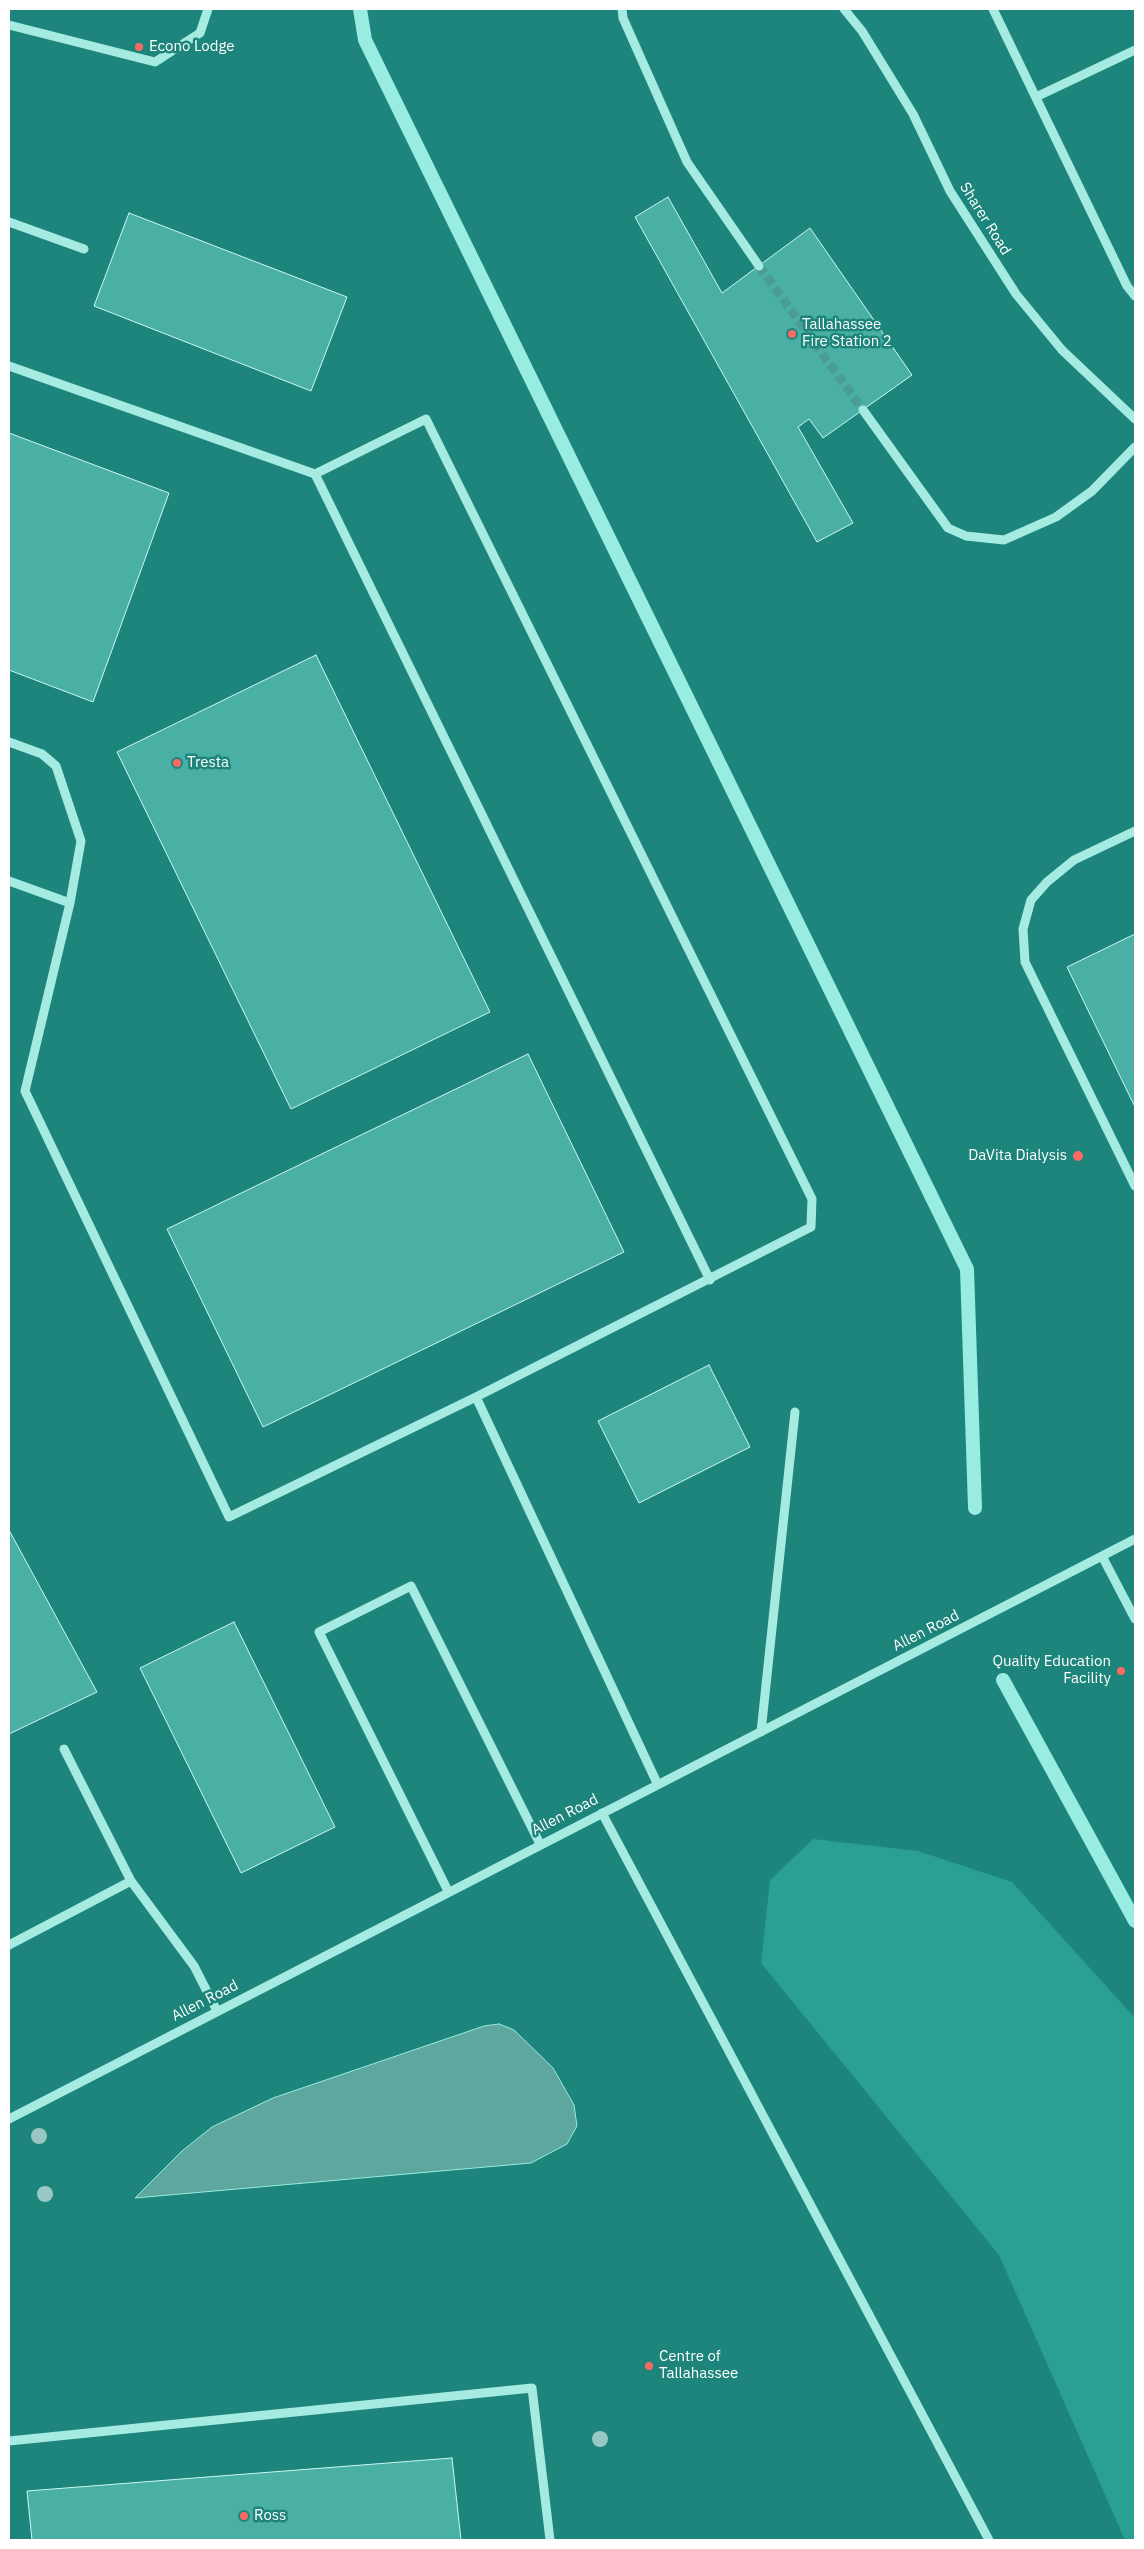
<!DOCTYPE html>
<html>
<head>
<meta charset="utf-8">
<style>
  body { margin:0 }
  #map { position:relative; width:1144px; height:2549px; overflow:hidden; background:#1d857b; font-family:"IBM Plex Sans",sans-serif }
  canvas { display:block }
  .frame { position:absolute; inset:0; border:10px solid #fff; pointer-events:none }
</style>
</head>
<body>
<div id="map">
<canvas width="1144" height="2549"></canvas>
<div class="frame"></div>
</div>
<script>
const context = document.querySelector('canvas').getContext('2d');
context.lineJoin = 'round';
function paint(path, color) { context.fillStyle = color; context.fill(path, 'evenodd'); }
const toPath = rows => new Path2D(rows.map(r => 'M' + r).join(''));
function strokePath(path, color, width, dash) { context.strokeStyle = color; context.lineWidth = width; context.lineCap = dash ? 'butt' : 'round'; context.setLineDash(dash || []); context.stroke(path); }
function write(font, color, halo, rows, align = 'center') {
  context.font = font + ' "IBM Plex Sans",sans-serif'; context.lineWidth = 5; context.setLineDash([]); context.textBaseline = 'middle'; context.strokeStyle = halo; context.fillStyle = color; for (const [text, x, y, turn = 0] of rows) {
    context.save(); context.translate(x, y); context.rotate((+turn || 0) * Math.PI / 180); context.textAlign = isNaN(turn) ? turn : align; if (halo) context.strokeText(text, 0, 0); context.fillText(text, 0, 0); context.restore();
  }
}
paint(toPath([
  [813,1839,918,1851,1012,1882,1135,2018,1135,2540,1125,2540,999,2255,761,1963,770,1880]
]), '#2aa092');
const water = toPath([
  [499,2024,514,2030,553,2068,574,2105,577,2126,567,2144,531,2163,135,2198,182,2151,212,2127,273,2098,484,2026,499,2024]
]);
paint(water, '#5ea79f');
strokePath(water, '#98ece1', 1);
strokePath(toPath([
  [360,9,365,40,967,1269,975,1508],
  [1003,1680,1135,1921]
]), '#98ece1', 14);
const building = toPath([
  [668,197,722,293,810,228,912,375,823,438,809,419,798,427,853,523,817,542,635,217,668,197],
  [129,213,347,297,311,391,94,306,129,213],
  [9,433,169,493,93,702,9,670,9,433],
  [316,655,490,1012,291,1109,117,752,316,655],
  [1135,934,1135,1107,1067,967,1135,934],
  [528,1054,624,1252,263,1427,167,1229,528,1054],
  [709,1365,750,1447,639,1503,598,1421,709,1365],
  [9,1530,97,1692,9,1734,9,1530],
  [234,1622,335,1827,241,1873,140,1668,234,1622],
  [452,2458,461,2540,32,2540,27,2491,452,2458]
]);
paint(building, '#4ab0a5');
strokePath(building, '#caf8f2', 1);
strokePath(toPath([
  [759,266,863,410]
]), '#4a9d95', 9, [9, 4.5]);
strokePath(toPath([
  [622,9,623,18,687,162,759,266],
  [844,9,862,31,913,114,950,191,1016,294,1062,350,1135,419],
  [993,9,1127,286,1135,296],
  [9,25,155,62,200,33,208,9],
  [1036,97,1135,50],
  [9,222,84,249],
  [9,366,315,474,426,419,812,1199,811,1227,476,1397,229,1517,25,1091,70,903,81,841,56,766,42,754,9,742],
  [863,410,948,528,966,536,1004,540,1056,517,1092,491,1135,447],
  [315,474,710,1280],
  [1135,831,1074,860,1047,882,1031,900,1023,929,1025,962,1135,1186],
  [9,881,70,903],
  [476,1397,657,1783],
  [1102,1556,1135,1619],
  [761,1732,795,1412],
  [64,1749,131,1881,194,1966,217,2011],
  [602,1813,989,2540],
  [448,1891,319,1632,411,1586,540,1844],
  [9,1945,131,1881],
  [9,2119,1135,1539],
  [9,2441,532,2388,550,2540]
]), '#a5ebe2', 9);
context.fillStyle = '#99c8c4';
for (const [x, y] of [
  [39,2136],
  [45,2194],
  [600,2439]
]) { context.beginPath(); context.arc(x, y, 8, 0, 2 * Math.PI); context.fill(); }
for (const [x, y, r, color] of [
  [139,47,5,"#fa6a64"],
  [792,334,5,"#fa6a64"],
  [177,763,5,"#fa6a64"],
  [1078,1156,6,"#fa6a64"],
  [1121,1671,5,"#fa6a64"],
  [649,2366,5,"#fa6a64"],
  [244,2516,5,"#fa6a64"]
]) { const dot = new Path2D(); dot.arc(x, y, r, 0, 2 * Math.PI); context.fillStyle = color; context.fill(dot); strokePath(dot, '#1d857b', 2); }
write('15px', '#fff', '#1d857b', [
  ["Econo Lodge",149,47],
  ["Tallahassee",802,325],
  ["Fire Station 2",802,342],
  ["Tresta",187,763],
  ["DaVita Dialysis",1067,1156,"right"],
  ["Quality Education",1111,1662,"right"],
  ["Facility",1111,1679,"right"],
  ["Centre of",659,2357],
  ["Tallahassee",659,2374],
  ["Ross",254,2516]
], 'left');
write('15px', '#fff', '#1d857b', [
  ["Sharer Road",985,219,58],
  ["Allen Road",926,1631,-27],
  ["Allen Road",565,1815,-27],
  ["Allen Road",205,2001,-27]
]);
</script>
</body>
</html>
